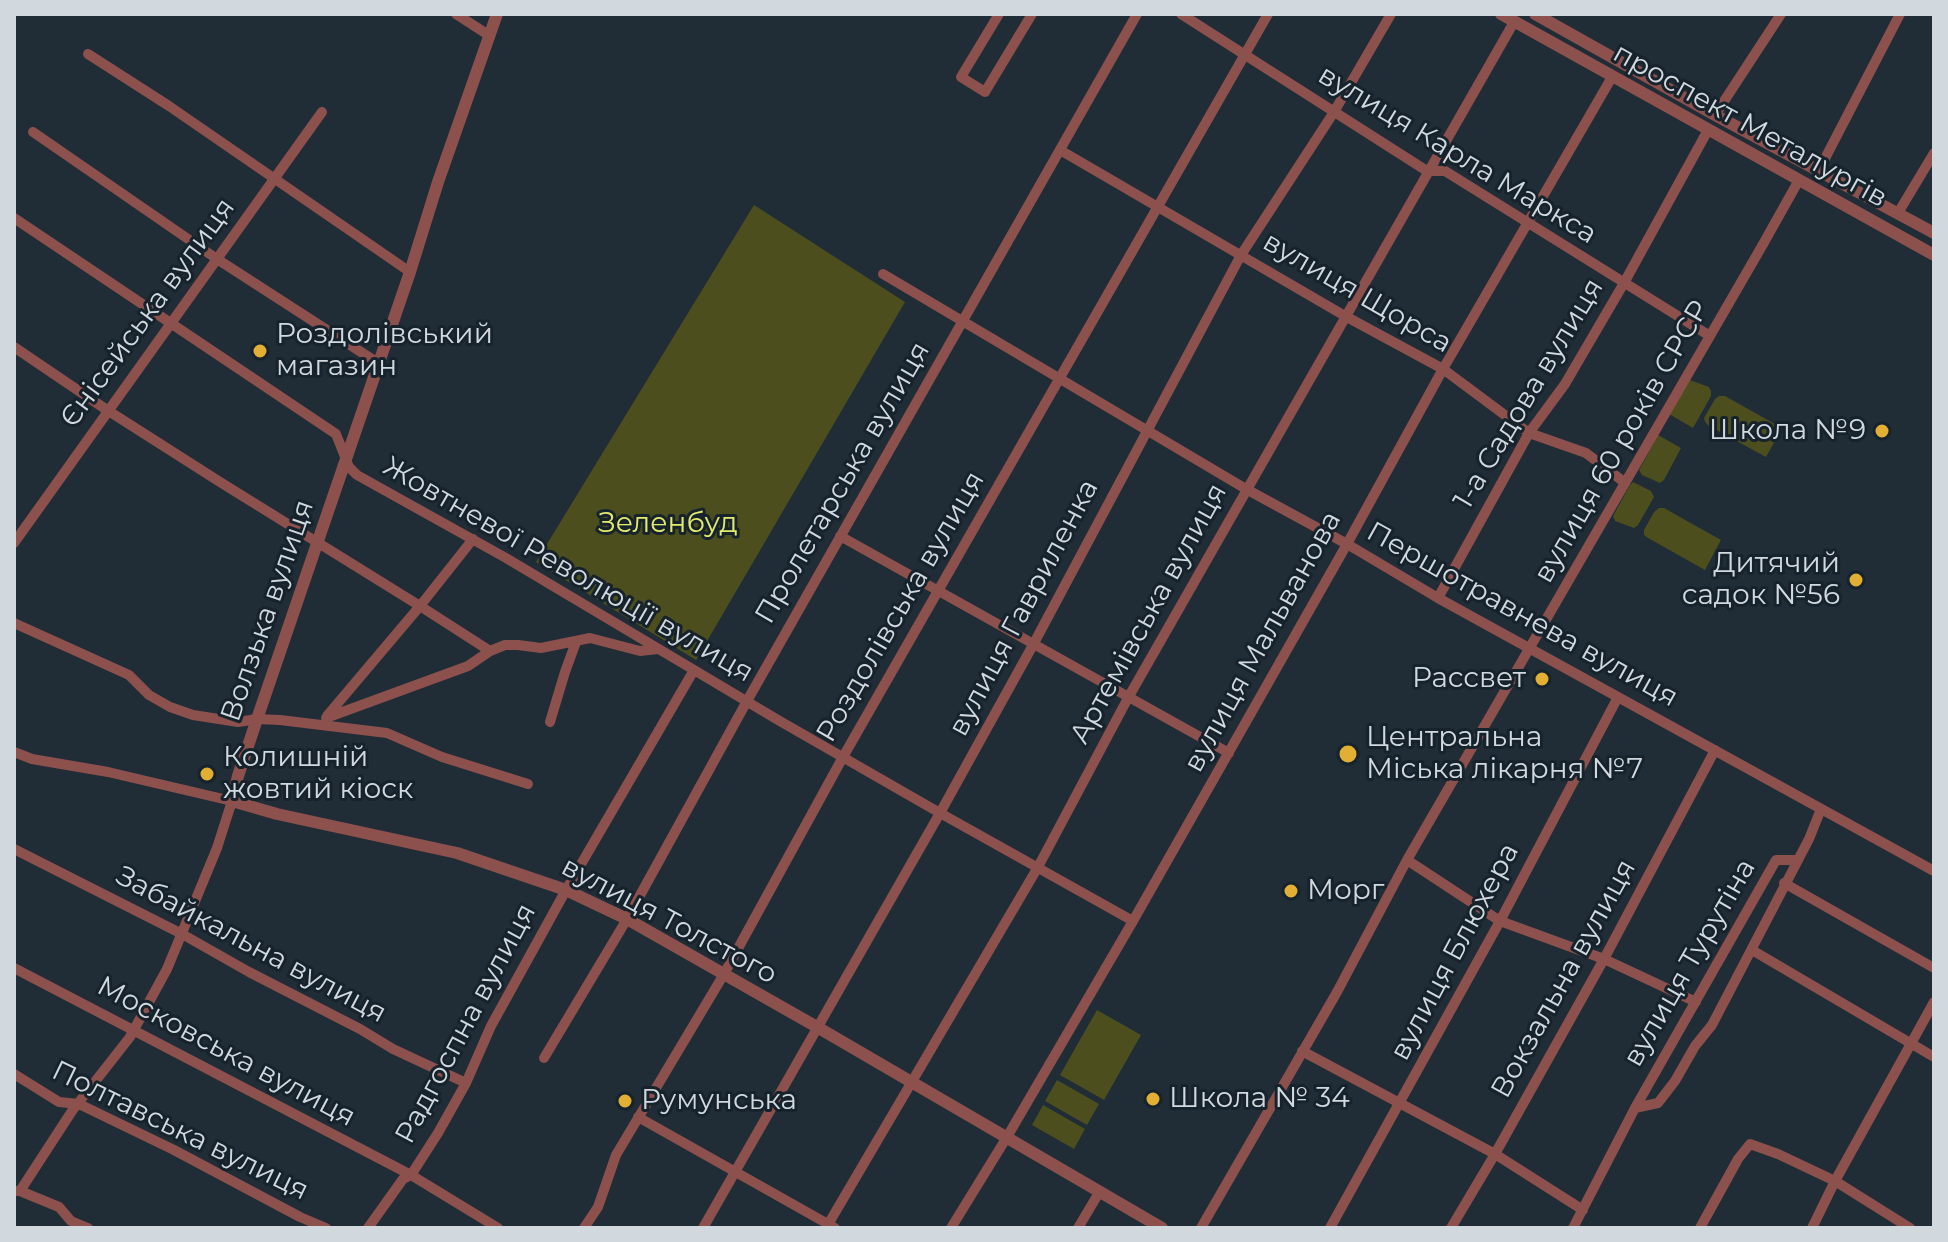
<!DOCTYPE html>
<html>
<head>
<meta charset="utf-8">
<style>
  body { margin:0 }
  #map { position:relative; width:1948px; height:1242px; overflow:hidden; background:#202c36; font-family:Montserrat,sans-serif }
  canvas { display:block }
  .frame { position:absolute; inset:0; border:16px solid #d1d9df; pointer-events:none }
</style>
</head>
<body>
<div id="map">
<canvas width="1948" height="1242"></canvas>
<div class="frame"></div>
</div>
<script>
const context = document.querySelector('canvas').getContext('2d');
context.lineJoin = 'round';
function paint(path, color) { context.fillStyle = color; context.fill(path, 'evenodd'); }
const toPath = rows => new Path2D(rows.map(r => 'M' + r).join(''));
function strokePath(path, color, width, dash) { context.strokeStyle = color; context.lineWidth = width; context.lineCap = dash ? 'butt' : 'round'; context.setLineDash(dash || []); context.stroke(path); }
function write(font, color, halo, rows, align = 'center') {
  context.font = font + ' Montserrat,sans-serif'; context.lineWidth = 6; context.setLineDash([]); context.textBaseline = 'middle'; context.strokeStyle = halo; context.fillStyle = color; for (const [text, x, y, turn = 0] of rows) {
    context.save(); context.translate(x, y); context.rotate((+turn || 0) * Math.PI / 180); context.textAlign = isNaN(turn) ? turn : align; if (halo) context.strokeText(text, 0, 0); context.fillText(text, 0, 0); context.restore();
  }
}
paint(toPath([
  [754,205,905,302,696,660,536,562],
  [1690,380,1709,387,1711,391,1711,396,1693,428,1669,414],
  [1719,396,1725,396,1782,428,1766,457,1709,426,1705,422,1704,418,1715,399],
  [1658,435,1681,448,1664,480,1660,483,1642,475,1639,470],
  [1633,482,1651,491,1654,497,1638,525,1634,528,1615,521,1613,516,1630,485],
  [1659,508,1664,508,1721,540,1705,570,1648,538,1644,535,1644,530,1654,512],
  [1097,1010,1141,1035,1104,1100,1060,1075],
  [1057,1080,1099,1104,1087,1125,1045,1101],
  [1043,1105,1085,1129,1074,1149,1032,1125]
]), '#4c4f1d');
strokePath(toPath([
  [456,14,490,36],
  [999,14,961,77,985,92,1032,14],
  [1181,14,1427,171,1445,171,1710,336],
  [88,54,169,106,410,272],
  [1715,115,1781,14],
  [33,132,217,259,378,363],
  [1060,150,1345,316,1443,369,1529,433,1586,453,1624,482],
  [1819,170,1900,14],
  [1898,213,1934,153],
  [14,218,336,434,349,467,357,475,506,558,778,720,940,813,1133,921],
  [883,274,1246,489,1347,544,1438,598,1934,871],
  [14,347,107,410,220,482,420,606,490,651],
  [840,536,1229,753],
  [14,543,322,112],
  [1438,598,1529,433,1565,384,1624,283,1708,130],
  [14,623,129,675,149,695,170,707,193,715,238,722,257,719,280,720,387,733,442,757,528,784],
  [327,716,420,606,473,539],
  [326,718,468,666,490,651,505,645,518,645,541,648,590,638,640,651,658,649],
  [550,722,565,672,576,642],
  [14,752,32,759,108,772,232,801,217,848,167,969,130,1037,72,1111,20,1191],
  [14,849,182,934,249,972,360,1029,393,1049,466,1083],
  [1407,860,1500,921,1604,959,1696,1002],
  [1784,883,1934,968],
  [1752,950,1934,1057],
  [14,968,411,1175,498,1228],
  [1302,1051,1495,1154,1583,1210],
  [544,1058,627,919,747,701,1137,14],
  [14,1074,59,1102,79,1104,174,1150,300,1217,326,1228],
  [1635,1108,1658,1103,1675,1081,1695,1046,1712,1025,1809,839,1821,809],
  [638,1117,835,1228],
  [16,1191,20,1191,59,1207,71,1221,88,1228],
  [368,1228,403,1179,411,1175,438,1133,466,1083,491,1026,566,890,694,670],
  [584,1228,598,1207,616,1155,724,974,843,757,1268,14],
  [703,1228,940,813,1033,645,1241,255,1334,112,1391,14],
  [826,1228,1038,867,1128,698,1514,22],
  [951,1228,1007,1137,1133,921,1347,544,1443,369,1612,77],
  [1078,1228,1100,1191],
  [1201,1228,1337,992,1407,860,1762,246,1799,180],
  [1330,1228,1500,921,1618,697],
  [1451,1228,1495,1154,1604,959,1715,750],
  [1573,1228,1635,1108,1776,860,1797,860],
  [1700,1228,1738,1159,1750,1144,1778,1154,1835,1181,1910,1228],
  [1812,1228,1835,1181,1934,1002]
]), '#8c504d', 10);
strokePath(toPath([
  [497,14,438,182,410,272,257,719,238,776,232,801,277,814,457,853,566,890,627,919,817,1027,1162,1228],
  [1501,14,1934,255],
  [1535,14,1715,115,1934,233]
]), '#8c504d', 12);
for (const [x, y, r, color] of [
  [260,351,8,"#e2af34"],
  [1882,431,8,"#e2af34"],
  [1856,580,8,"#e2af34"],
  [1542,679,8,"#e2af34"],
  [1348,754,10,"#e2af34"],
  [207,774,8,"#e2af34"],
  [1291,891,8,"#e2af34"],
  [1153,1099,8,"#e2af34"],
  [625,1101,8,"#e2af34"]
]) { const dot = new Path2D(); dot.arc(x, y, r, 0, 2 * Math.PI); context.fillStyle = color; context.fill(dot); strokePath(dot, '#17232c', 3); }
write('28px', '#d1d9df', '#17232c', [
  ["проспект Металургів",1750,126,29],
  ["вулиця Карла Маркса",1457,155,31],
  ["вулиця Щорса",1357,293,30],
  ["Єнісейська вулиця",148,313,-54],
  ["1-а Садова вулиця",1529,394,-59],
  ["вулиця 60 років СРСР",1622,442,-60],
  ["Пролетарська вулиця",843,483,-60],
  ["Жовтневої Революції вулиця",568,570,30],
  ["Роздолівська вулиця",901,607,-60],
  ["вулиця Гавриленка",1024,608,-62],
  ["Волзька вулиця",268,611,-71],
  ["Артемівська вулиця",1149,614,-61],
  ["Першотравнева вулиця",1522,615,29],
  ["вулиця Мальванова",1263,642,-61],
  ["вулиця Толстого",669,921,28],
  ["Забайкальна вулиця",251,945,28],
  ["вулиця Блюхера",1455,952,-62],
  ["вулиця Турутіна",1690,963,-60],
  ["Вокзальна вулиця",1564,979,-61],
  ["Радгоспна вулиця",466,1024,-62],
  ["Московська вулиця",226,1052,28],
  ["Полтавська вулиця",180,1131,26]
]);
write('28px', '#d1d9df', '#17232c', [
  ["Роздолівський",276,335],
  ["магазин",276,367],
  ["Школа №9",1866,431,"right"],
  ["Дитячий",1840,564,"right"],
  ["садок №56",1840,596,"right"],
  ["Рассвет",1526,679,"right"],
  ["Центральна",1366,738],
  ["Міська лікарня №7",1366,770],
  ["Колишній",223,758],
  ["жовтий кіоск",223,790],
  ["Морг",1307,891],
  ["Школа № 34",1169,1099],
  ["Румунська",641,1101]
], 'left');
write('28px', '#e3ea6b', '#17232c', [
  ["Зеленбуд",668,524]
]);
</script>
</body>
</html>
